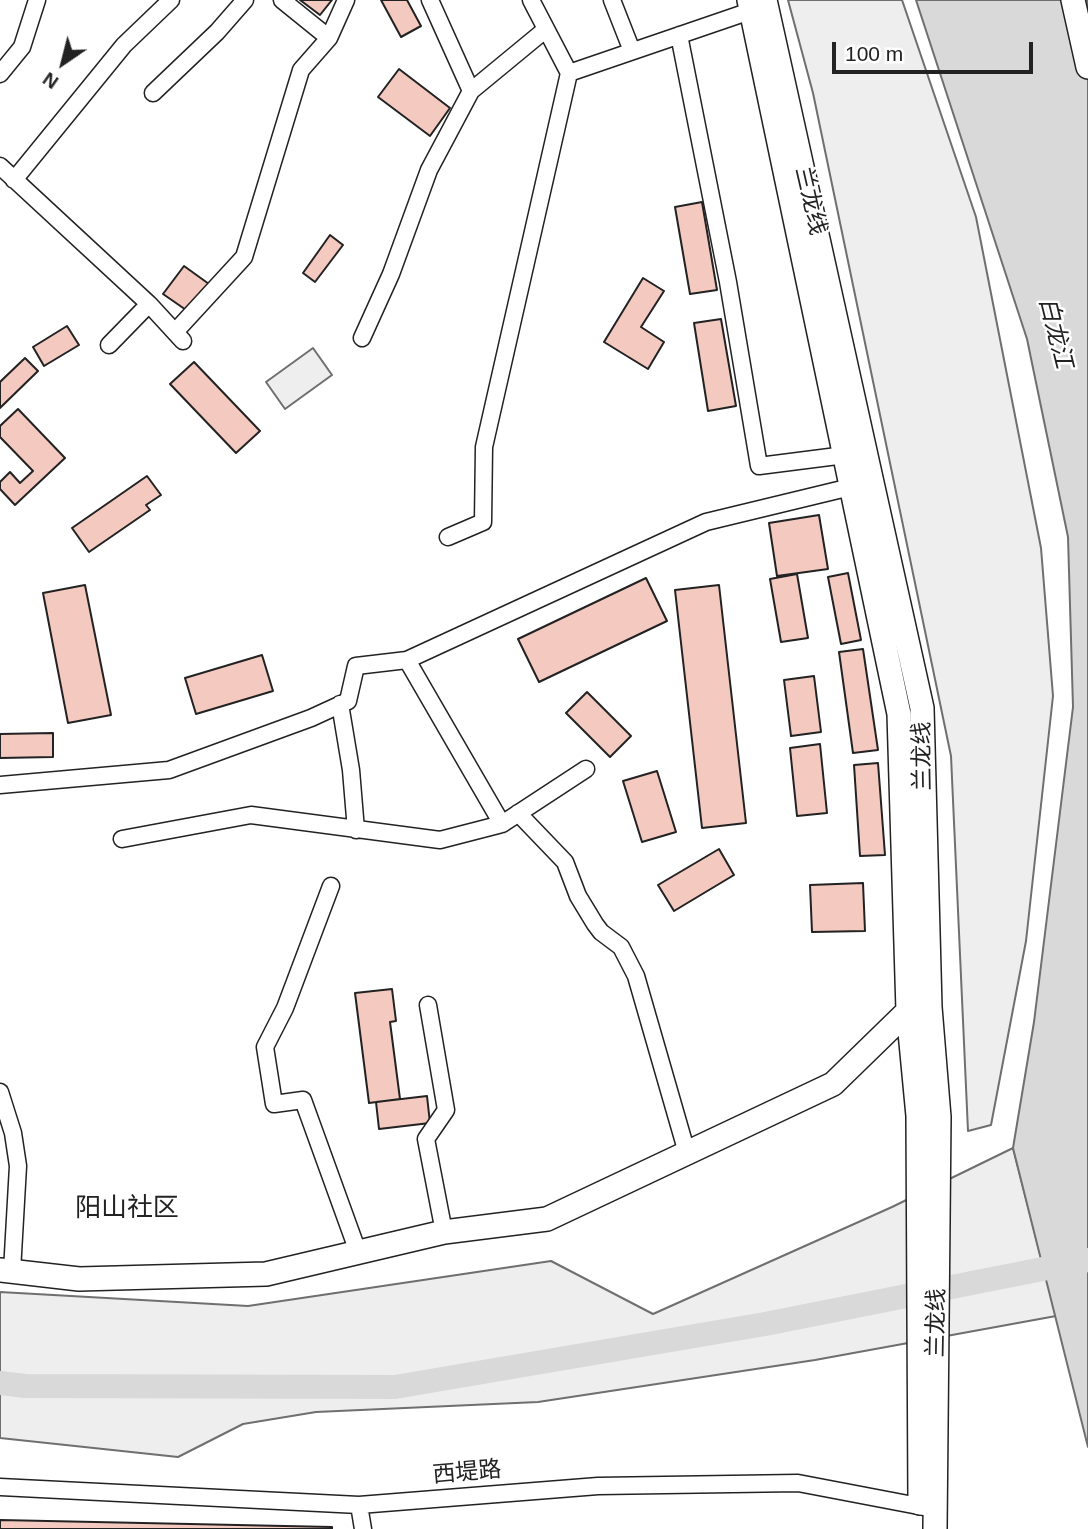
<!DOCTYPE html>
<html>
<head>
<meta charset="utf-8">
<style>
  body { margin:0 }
  #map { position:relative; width:1088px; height:1529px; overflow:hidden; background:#fff; font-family:Helvetica,sans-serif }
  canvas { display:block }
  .north { position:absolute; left:28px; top:28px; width:70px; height:70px; -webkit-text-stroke:5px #fff; paint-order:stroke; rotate:215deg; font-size:19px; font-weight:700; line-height:28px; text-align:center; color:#222 }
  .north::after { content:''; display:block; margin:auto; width:24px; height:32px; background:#222; clip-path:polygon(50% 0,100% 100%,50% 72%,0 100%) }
  .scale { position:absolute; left:832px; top:42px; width:201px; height:32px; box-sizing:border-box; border:4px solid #222; border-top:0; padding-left:9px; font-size:21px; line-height:24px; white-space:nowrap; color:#222; -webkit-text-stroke:5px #fff; paint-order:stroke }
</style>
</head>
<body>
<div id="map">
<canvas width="1088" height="1529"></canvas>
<div class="north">N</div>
<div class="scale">100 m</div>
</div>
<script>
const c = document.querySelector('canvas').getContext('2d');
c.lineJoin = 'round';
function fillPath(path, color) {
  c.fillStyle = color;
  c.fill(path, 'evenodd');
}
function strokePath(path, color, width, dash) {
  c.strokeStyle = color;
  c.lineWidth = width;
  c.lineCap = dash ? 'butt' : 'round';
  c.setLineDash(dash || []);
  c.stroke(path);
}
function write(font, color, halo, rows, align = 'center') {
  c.font = font + ' Helvetica,"Noto Sans SC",sans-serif';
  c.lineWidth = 5;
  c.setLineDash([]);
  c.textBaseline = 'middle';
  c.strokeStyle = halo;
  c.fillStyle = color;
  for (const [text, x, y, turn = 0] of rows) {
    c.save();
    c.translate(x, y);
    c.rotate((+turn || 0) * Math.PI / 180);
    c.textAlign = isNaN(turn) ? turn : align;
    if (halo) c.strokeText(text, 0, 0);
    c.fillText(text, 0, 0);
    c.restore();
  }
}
const green = new Path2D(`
  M788 0H902L976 217 1041 548 1053 696 1026 941 991 1125 968 1131 951 756 813 93Z
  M313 348 332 375 285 409 266 382Z
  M1013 1148 1056 1316 815 1360 538 1402 316 1412 243 1424 178 1457 0 1438V1292L248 1306 551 1261 653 1314 892 1207Z`);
fillPath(green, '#eee');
strokePath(green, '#6f6f6f', 2);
const water = new Path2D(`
  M916 0H1087L1088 4V1447L1013 1148 1034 1022 1073 707 1068 537 1027 339Z`);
fillPath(water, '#d9d9d9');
strokePath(water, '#6f6f6f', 2);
strokePath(new Path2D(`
  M0 1383 25 1386 395 1387 765 1324 1088 1260`), '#d9d9d9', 24);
const building = new Path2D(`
  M300 0H332L320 15Z
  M381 0H407L421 26 401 37Z
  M399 69 450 108 430 136 378 97Z
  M702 202 717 290 690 294 675 207Z
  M330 235 343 245 315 282 303 273Z
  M184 266 209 284 189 312 163 294Z
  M643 278 664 291 641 327 664 342 648 369 604 342Z
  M721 319 736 406 708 411 694 323Z
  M67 326 79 345 44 366 33 347Z
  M25 358 38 371 0 408V382Z
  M194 362 260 431 236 453 170 384Z
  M18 409 65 458 15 505 0 489V482L10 472 20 483 33 471 0 437V426Z
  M147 476 161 495 146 505 150 510 89 552 72 528Z
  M819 515 828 569 777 576 769 523Z
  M848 573 861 640 841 644 828 577Z
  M797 574 808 638 781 642 770 579Z
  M646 578 667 621 539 682 518 639Z
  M85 585 111 715 68 723 43 593Z
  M719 585 746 823 702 828 675 590Z
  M863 649 878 750 853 753 839 652Z
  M262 655 273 691 196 714 185 678Z
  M814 676 821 732 791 736 784 680Z
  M587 692 631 736 610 757 566 713Z
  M53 733V757L0 758V734Z
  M820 744 827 813 797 816 790 748Z
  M878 763 885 855 860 856 854 765Z
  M657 771 676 832 642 842 623 781Z
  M719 849 734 875 674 911 658 885Z
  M863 883 865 931 812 932 810 885Z
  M392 989 396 1021 390 1022 400 1099 369 1103 355 993Z
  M427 1096 430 1123 379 1129 376 1102Z
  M0 1520 332 1527V1529H0Z`);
fillPath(building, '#f3c9c0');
strokePath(building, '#222', 2);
const minor = new Path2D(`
  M282 0 329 38
  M430 0 471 91
  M612 0 632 51
  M679 35 728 282 759 466 853 454
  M569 73 759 8
  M0 74 22 47 37 0
  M153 93 217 32 245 0
  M0 166 149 304 183 341
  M14 180 124 45 171 0
  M175 332 244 257 301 70 329 38 346 0
  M362 338 391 274 429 170 471 91 545 30
  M109 345 149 304
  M448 537 483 522 484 447 569 73 531 0
  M407 660 502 824 586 769
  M340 704 351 770 356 830
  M0 785 169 770 311 718 348 701 356 666 407 660 706 522 859 485
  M518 813 565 862 578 896 595 924 601 932 621 947 636 976 687 1153
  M122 839 251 815 440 840 502 824
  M331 886 285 1008 265 1047 274 1104 303 1100 358 1252
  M428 1005 446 1110 426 1139 444 1232
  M0 1092 13 1133 18 1166 12 1271
  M0 1487 359 1505 598 1486 798 1483 929 1508
  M359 1505 363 1529`);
const highway = new Path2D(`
  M749 0 899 714 908 1011 918 1116 920 1503
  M765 0 922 708 930 1007 939 1117 935 1529
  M1073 0 1088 67
  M0 1270 79 1279 266 1274 444 1232 547 1219 833 1084 908 1011 918 1009`);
strokePath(minor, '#222', 19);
strokePath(highway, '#222', 26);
strokePath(minor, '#fff', 16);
strokePath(highway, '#fff', 23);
write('23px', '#222', '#fff', [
  ["兰龙线",810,201,77],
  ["兰龙线",923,756,-91],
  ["兰龙线",937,1323,-89],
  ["西堤路",467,1473,-5]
]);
write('italic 24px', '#222', '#fff', [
  ["白龙江",1055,333,76]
]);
write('26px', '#222', '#fff', [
  ["阳山社区",127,1209]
]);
</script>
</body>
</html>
